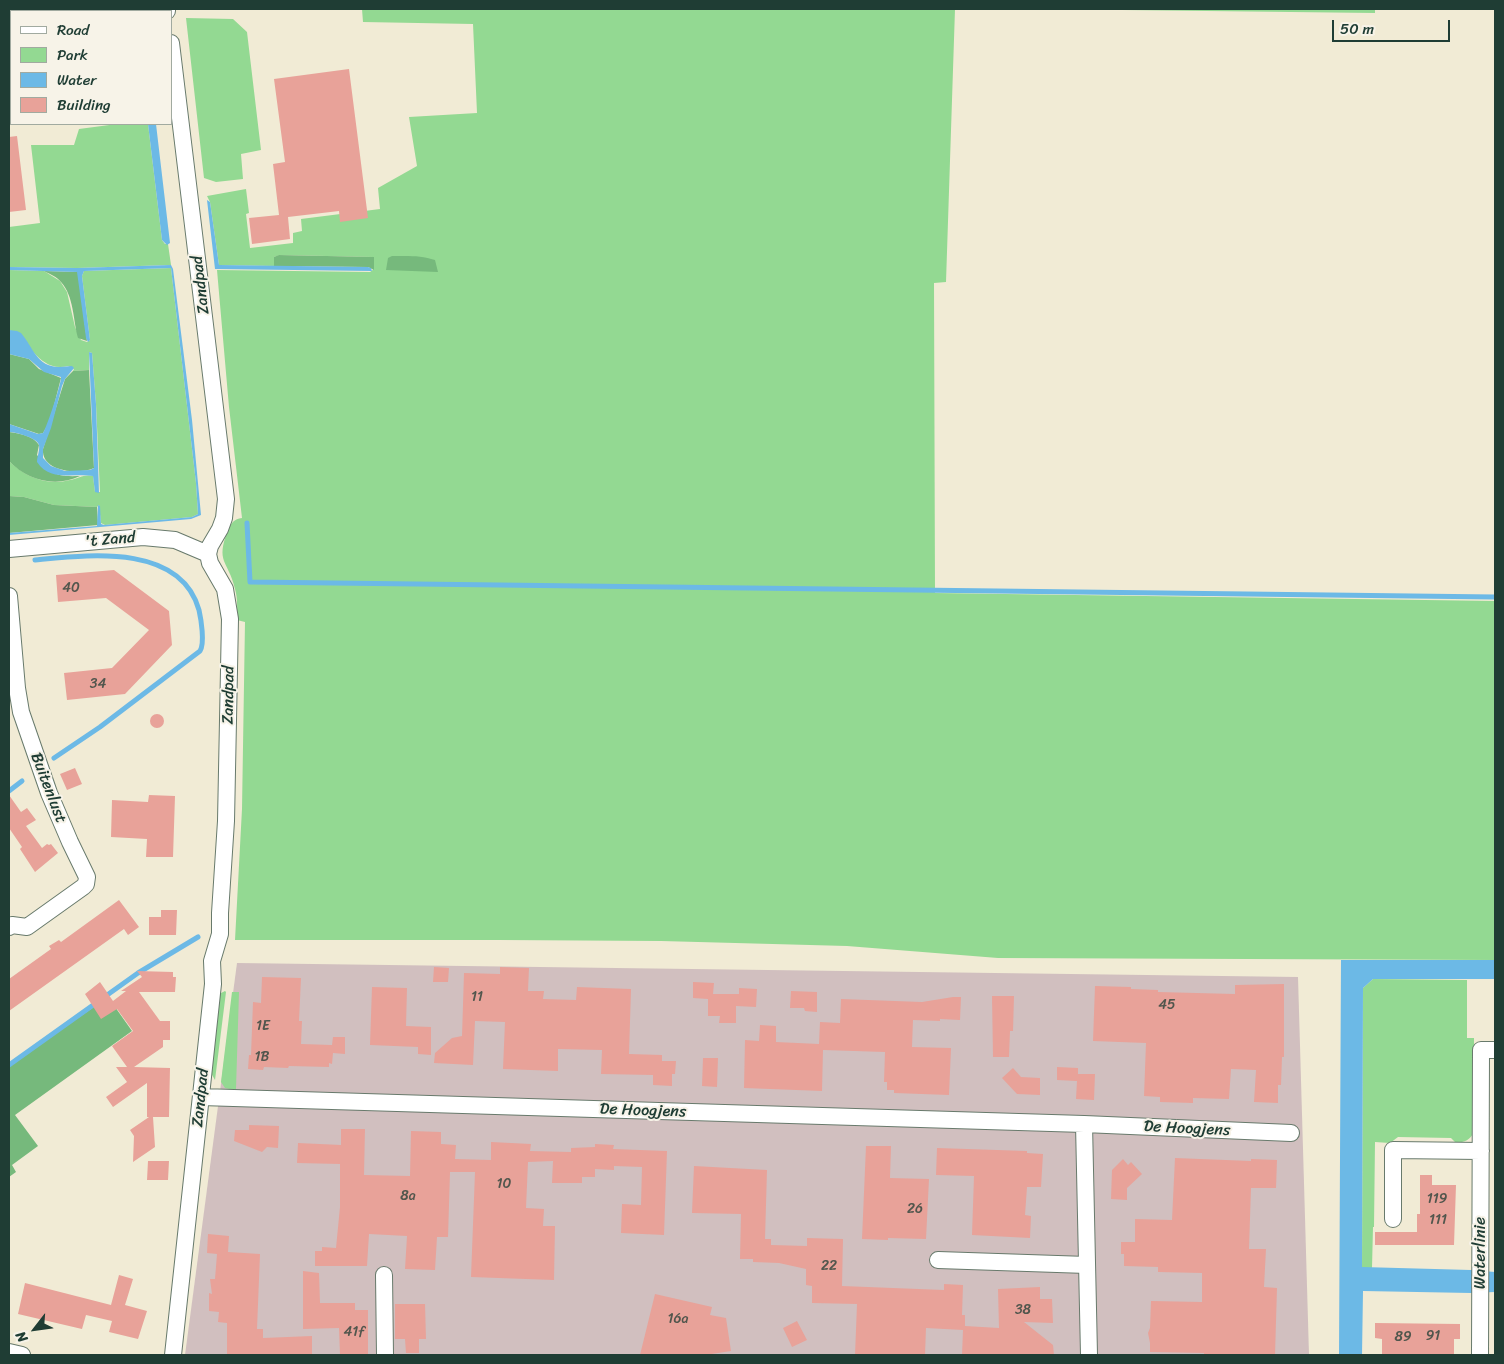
<!DOCTYPE html>
<html>
<head>
<meta charset="utf-8">
<style>
  body { margin:0 }
  #map { position:relative; width:1504px; height:1364px; overflow:hidden; background:#f1ebd5; font-family:Sriracha,sans-serif }
  canvas { display:block }
  .frame { position:absolute; inset:0; border:10px solid #1f3d34; pointer-events:none }
  .legend { position:absolute; left:10px; top:10px; width:162px; height:115px; box-sizing:border-box; background:#f7f3e8; border:1px solid #a1aaa0; margin:0; padding:6px 9px; list-style:none; font-size:15px; color:#1f3d34 }
  .legend li { display:flex; align-items:center; gap:10px; height:25px }
  .legend b { width:25px; border:1px solid #a1aaa0 }
  .north { position:absolute; left:10px; top:1304px; width:50px; height:50px; -webkit-text-stroke:4px #f7f3e8; paint-order:stroke; rotate:240deg; font-size:14px; font-weight:700; line-height:20px; text-align:center; color:#1f3d34 }
  .north::after { content:''; display:block; margin:auto; width:18px; height:22px; background:#1f3d34; clip-path:polygon(50% 0,100% 100%,50% 72%,0 100%) }
  .scale { position:absolute; left:1332px; top:20px; width:118px; height:22px; box-sizing:border-box; border:2px solid #1f3d34; border-top:0; padding-left:6px; font-size:15px; line-height:18px; white-space:nowrap; color:#1f3d34; -webkit-text-stroke:4px #f7f3e8; paint-order:stroke }
</style>
</head>
<body>
<div id="map">
<canvas width="1504" height="1364"></canvas>
<div class="frame"></div>
<ul class="legend">
<li><b style="height:6px;background:#fff"></b>Road</li>
<li><b style="height:14px;background:#93d992"></b>Park</li>
<li><b style="height:14px;background:#6cb9e6"></b>Water</li>
<li><b style="height:14px;background:#e8a299"></b>Building</li>
</ul>
<div class="north">N</div>
<div class="scale">50 m</div>
</div>
<script>
const c = document.querySelector('canvas').getContext('2d');
c.lineJoin = 'round';
function fillPath(path, color) {
  c.fillStyle = color;
  c.fill(path, 'evenodd');
}
function strokePath(path, color, width, dash) {
  c.strokeStyle = color;
  c.lineWidth = width;
  c.lineCap = dash ? 'butt' : 'round';
  c.setLineDash(dash || []);
  c.stroke(path);
}
function write(font, color, halo, rows, align = 'center') {
  c.font = font + ' Sriracha,sans-serif';
  c.lineWidth = 4;
  c.setLineDash([]);
  c.textBaseline = 'middle';
  c.strokeStyle = halo;
  c.fillStyle = color;
  for (const [text, x, y, turn = 0] of rows) {
    c.save();
    c.translate(x, y);
    c.rotate((+turn || 0) * Math.PI / 180);
    c.textAlign = isNaN(turn) ? turn : align;
    if (halo) c.strokeText(text, 0, 0);
    c.fillText(text, 0, 0);
    c.restore();
  }
}
fillPath(new Path2D(`
  M237 963 1298 977 1309 1355H185Z`), '#d1bfbf');
fillPath(new Path2D(`
  M9 9H137L138 11H11V60H9Z
  M362 9H955L946 282 934 283 935 593 1495 601V960L998 958 847 946 661 941 500 940H235L242 809 245 622 237 620C237 610 238 599 235 589 228 560 215 563 228 530 231 523 234 519 242 518L229 407 217 270 370 272 374 269 373 257 280 255 274 257V266L219 265 210 202 207 196 246 189 249 213 246 214 250 248 293 243V233L302 231 301 219 380 209 378 188 417 166 409 117 477 113 473 24 363 22Z
  M1038 9H1375V13Z
  M186 18 233 19 247 32 261 150 241 154 243 179 216 182 204 178Z
  M117 124H148L162 240 165 244H168L171 265 77 268 9 267V227L40 223 31 145H74L79 129Z
  M171 268 196 483 198 514 192 517 105 525 101 523 99 505 97 507 54 505 24 497 9 496V461C25 477 47 486 70 480 79 478 84 474 93 476L95 492H100L96 404 92 353 89 352V370L73 371 74 369 68 366C39 373 31 341 9 330V270L44 271 60 281 67 292 75 327 81 340 87 342 90 340 82 276 84 271Z
  M1373 979 1467 980V1038H1474V1132C1470 1140 1465 1142 1456 1143L1451 1138 1398 1137 1390 1143 1375 1142 1374 1227H1373L1372 1268H1362L1363 988Z
  M225 991 226 992 215 1080 211 1073 219 994Z
  M232 992H239L236 1089 234 1090 225 1088 221 1082Z`), '#93d992');
fillPath(new Path2D(`
  M279 255 374 257V270L368 267 274 266V257Z
  M392 256C407 256 421 255 435 260L438 272 386 270 388 258Z
  M44 271 78 272 87 341 78 338C73 320 74 296 61 282 57 277 50 274 44 271Z
  M9 354 29 359 39 369 61 378 50 421 43 433 39 434 9 424Z
  M89 370 94 468C79 475 41 472 43 449L65 379 73 371Z
  M9 432C18 433 34 436 39 445L37 455C53 474 54 477 80 476 55 488 27 480 9 461Z
  M9 496 24 497 54 505 97 507 98 525 9 533Z
  M108 997 132 1031 15 1115 38 1146 12 1165 16 1172 9 1177V1066Z`), '#76b97c');
fillPath(new Path2D(`
  M148 124H156L170 243 167 245 162 240Z
  M207 200 210 202 219 265 368 267 371 268 372 271 215 269Z
  M171 265 173 269 192 420 201 515 191 519 9 535V533L97 526 98 505 100 506 101 524 104 525 192 517 198 514 196 483 171 268 84 271 82 276 90 340 88 342 86 338 77 272 9 270V267L77 268Z
  M9 330 17 331 21 333C33 347 37 367 59 367 64 367 68 366 72 366L74 368 65 379 62 386 51 428 43 449V458L51 466 65 471 90 470 94 468 89 352 92 353 96 404 99 493 95 492 93 476C74 473 50 482 37 462 37 457 40 450 39 445 38 438 15 432 9 432V424L38 434 43 433C47 427 62 381 61 377L44 372 29 359 9 354Z
  M1341 960H1495V979H1373L1363 988 1362 1267 1471 1270 1495 1272V1292L1471 1293 1363 1291 1362 1355H1339Z`), '#6cb9e6');
strokePath(new Path2D(`
  M247 523 250 582 1495 597
  M35 560C88 555 180 543 199 610 201 619 205 643 200 651L100 727 54 758
  M9 791 22 781
  M9 1065 138 973 198 937`), '#6cb9e6', 5);
fillPath(new Path2D(`
  M349 69 368 218 340 222 339 211 288 217 290 239 252 244 249 218 279 215 273 164 285 162 274 79Z
  M17 136 26 210 9 212V137Z
  M114 570 169 611 172 645 125 694 67 700 64 673 112 668 149 630 106 598 58 602 56 575Z
  M150 721a7 7 0 1 1 14 0a7 7 0 1 1-14 0Z
  M75 768 82 784 67 790 60 774Z
  M9 795 21 812 27 808 36 820 26 826 42 848 47 844 49 845 51 844 58 853 35 872 20 849 22 847 9 828Z
  M149 795 175 796 173 857H146L147 839 111 837 112 800 148 802Z
  M119 900 139 927 128 935 124 929 9 1011V979L51 949 49 946 59 940 61 942Z
  M161 910H177L176 935H149V917H161Z
  M434 967 449 968 448 982H433Z
  M500 967 529 968 528 991H544L543 999 576 1000 577 987 631 989 629 1054 662 1055V1061H676L675 1074H672V1086L653 1085V1075L601 1074 602 1050 558 1049V1071L503 1069 505 1022 475 1021 473 1065 434 1063 435 1053 452 1038 462 1036 464 973 500 974Z
  M137 971 173 972V977H176L175 992H139L160 1021H170V1040H163V1047L134 1067 170 1068 169 1117H153L155 1147 133 1162 134 1136 130 1130 149 1117H147V1083L113 1107 106 1097 127 1082 116 1067H127L112 1046 133 1031 117 1009 101 1019 85 994 100 982 113 1001 126 991H121L142 977Z
  M262 977 301 978 299 1021H302L301 1044 332 1045 333 1037H345V1054L333 1053 332 1064 329 1063V1067L289 1066 288 1068 264 1067 263 1070 248 1069 249 1055H251L253 1002 261 1003Z
  M693 982 714 983 713 994H739V988L757 989 756 1007 736 1006V1023H719L720 1016H708V999L693 998Z
  M1284 984V1057H1282L1281 1085H1278V1103L1254 1102 1256 1070 1231 1069 1229 1099 1193 1098V1103L1160 1102V1097L1144 1096 1146 1043 1093 1041 1095 986 1131 987V989L1158 990V992L1235 994V985Z
  M372 987 407 988 406 1026 431 1027V1055L418 1054V1047L370 1045Z
  M791 991 817 992V1012L805 1011 804 1008H790Z
  M992 996H1014L1013 1031H1010L1009 1057H993Z
  M953 997H961L960 1020 940 1019V1021L913 1020 912 1047 951 1048 949 1095 894 1093V1090H887V1082H884L885 1052 823 1050 822 1091 744 1088 745 1040 759 1041 760 1025 776 1026V1042L819 1044 820 1022 840 1023 841 999 922 1002Z
  M703 1058H718L717 1087 702 1086Z
  M1057 1067 1078 1068V1074H1095L1094 1100 1076 1099 1077 1081 1057 1080Z
  M1013 1068 1021 1077 1040 1078V1095L1017 1094 1002 1078Z
  M249 1125 279 1126 278 1148 267 1147 262 1152 234 1141 235 1130H249Z
  M341 1129H365L364 1175 410 1176 411 1131 441 1132V1144L456 1145 455 1159 491 1160V1142L531 1144 530 1151 571 1152V1148L595 1147V1144L614 1145 613 1149 667 1151 664 1235 621 1233 622 1204 641 1205 642 1167 614 1166V1170L595 1169V1177H582V1183H552L553 1161 528 1162 526 1208 544 1209 543 1226H555L554 1280 471 1277 475 1172H450L448 1237H437L435 1270 405 1269 407 1236 369 1234 367 1266H315V1251H322V1247L336 1248 340 1207V1164L297 1163 298 1143 341 1145Z
  M866 1146H891L890 1178 929 1179 926 1239 888 1238V1240L862 1239Z
  M937 1148 1027 1151V1153L1043 1154 1041 1187H1027L1025 1215 1031 1216 1030 1238 972 1235 974 1176 936 1175Z
  M1175 1158 1251 1161V1159L1277 1160 1276 1188H1251L1249 1249H1266L1264 1287 1277 1288 1275 1355H1204V1353L1150 1352V1343L1148 1333 1150 1328 1151 1301 1202 1302V1273L1158 1272V1267L1124 1266V1254H1121V1242H1135V1219L1172 1220Z
  M1123 1159 1128 1165 1131 1162 1142 1174 1127 1188V1200L1111 1199 1112 1170Z
  M148 1161H169L168 1180H147Z
  M694 1166 767 1170 765 1239H771V1245L807 1246V1238L843 1239 842 1286 944 1290V1284L963 1285 962 1315H965V1326L999 1328 998 1289 1040 1287V1299H1052L1053 1323 1024 1322 1053 1345 1054 1355H962L963 1330 926 1328 925 1355H855L857 1304 812 1303V1286L806 1285V1269L779 1263 753 1262V1259H740L741 1214 692 1213Z
  M1420 1175H1432V1185H1456L1454 1245H1375V1232H1417V1214H1420Z
  M208 1234 229 1236 228 1252 260 1254 257 1329H263V1338L312 1336V1355H227V1323L218 1322 219 1312 209 1311V1293L212 1294 210 1279H215L217 1254 207 1253Z
  M303 1271 319 1273 320 1303H355V1310H368V1355H340L339 1328 303 1329Z
  M119 1275 133 1279 125 1305 147 1311 138 1339 109 1332 112 1321 86 1315 82 1329 18 1314 25 1283 111 1305Z
  M655 1294 712 1307 710 1315 726 1318 731 1351 705 1355H640Z
  M395 1304H425L426 1339H419V1353H406L405 1339H395Z
  M797 1321 807 1340 792 1347 783 1328Z
  M1375 1323 1460 1324V1339H1454V1355H1382V1339L1375 1338Z`), '#e8a299');
const minor = new Path2D(`
  M167 9V11
  M171 43 226 499 224 518 220 529 210 546 208 554 210 563 225 589 230 619 226 821 220 913V934L212 961 213 984 173 1355
  M9 549 143 537 175 540 208 554
  M9 596 17 688 21 712 49 793 70 842 87 877 86 884 83 887 27 927 12 925 9 927
  M201 1097 1084 1124 1089 1355
  M1084 1124 1291 1133
  M1393 1219V1150L1481 1151
  M938 1260 1087 1265
  M384 1275 385 1355
  M9 1352 22 1355
  M1480 1355 1481 1050H1495`);
strokePath(minor, '#687a6c', 18);
strokePath(minor, '#fff', 16);
write('14px', '#51564d', null, [
  ["40",71,588],
  ["34",98,684],
  ["11",477,997],
  ["45",1167,1005],
  ["1E",263,1026],
  ["1B",262,1057],
  ["10",504,1184],
  ["8a",408,1196],
  ["119",1437,1199],
  ["26",915,1209],
  ["111",1438,1220],
  ["22",829,1266],
  ["38",1023,1310],
  ["16a",678,1319],
  ["41f",354,1332],
  ["91",1433,1336],
  ["89",1403,1337]
]);
write('16px', '#1f3d34', '#f7f3e8', [
  ["Zandpad",201,285,-97],
  ["'t Zand",110,540,-5],
  ["Zandpad",229,695,-89],
  ["Buitenlust",48,788,69],
  ["Zandpad",201,1098,-84],
  ["De Hoogjens",643,1111,2],
  ["De Hoogjens",1187,1129,3],
  ["Waterlinie",1481,1253,-90]
]);
</script>
</body>
</html>
